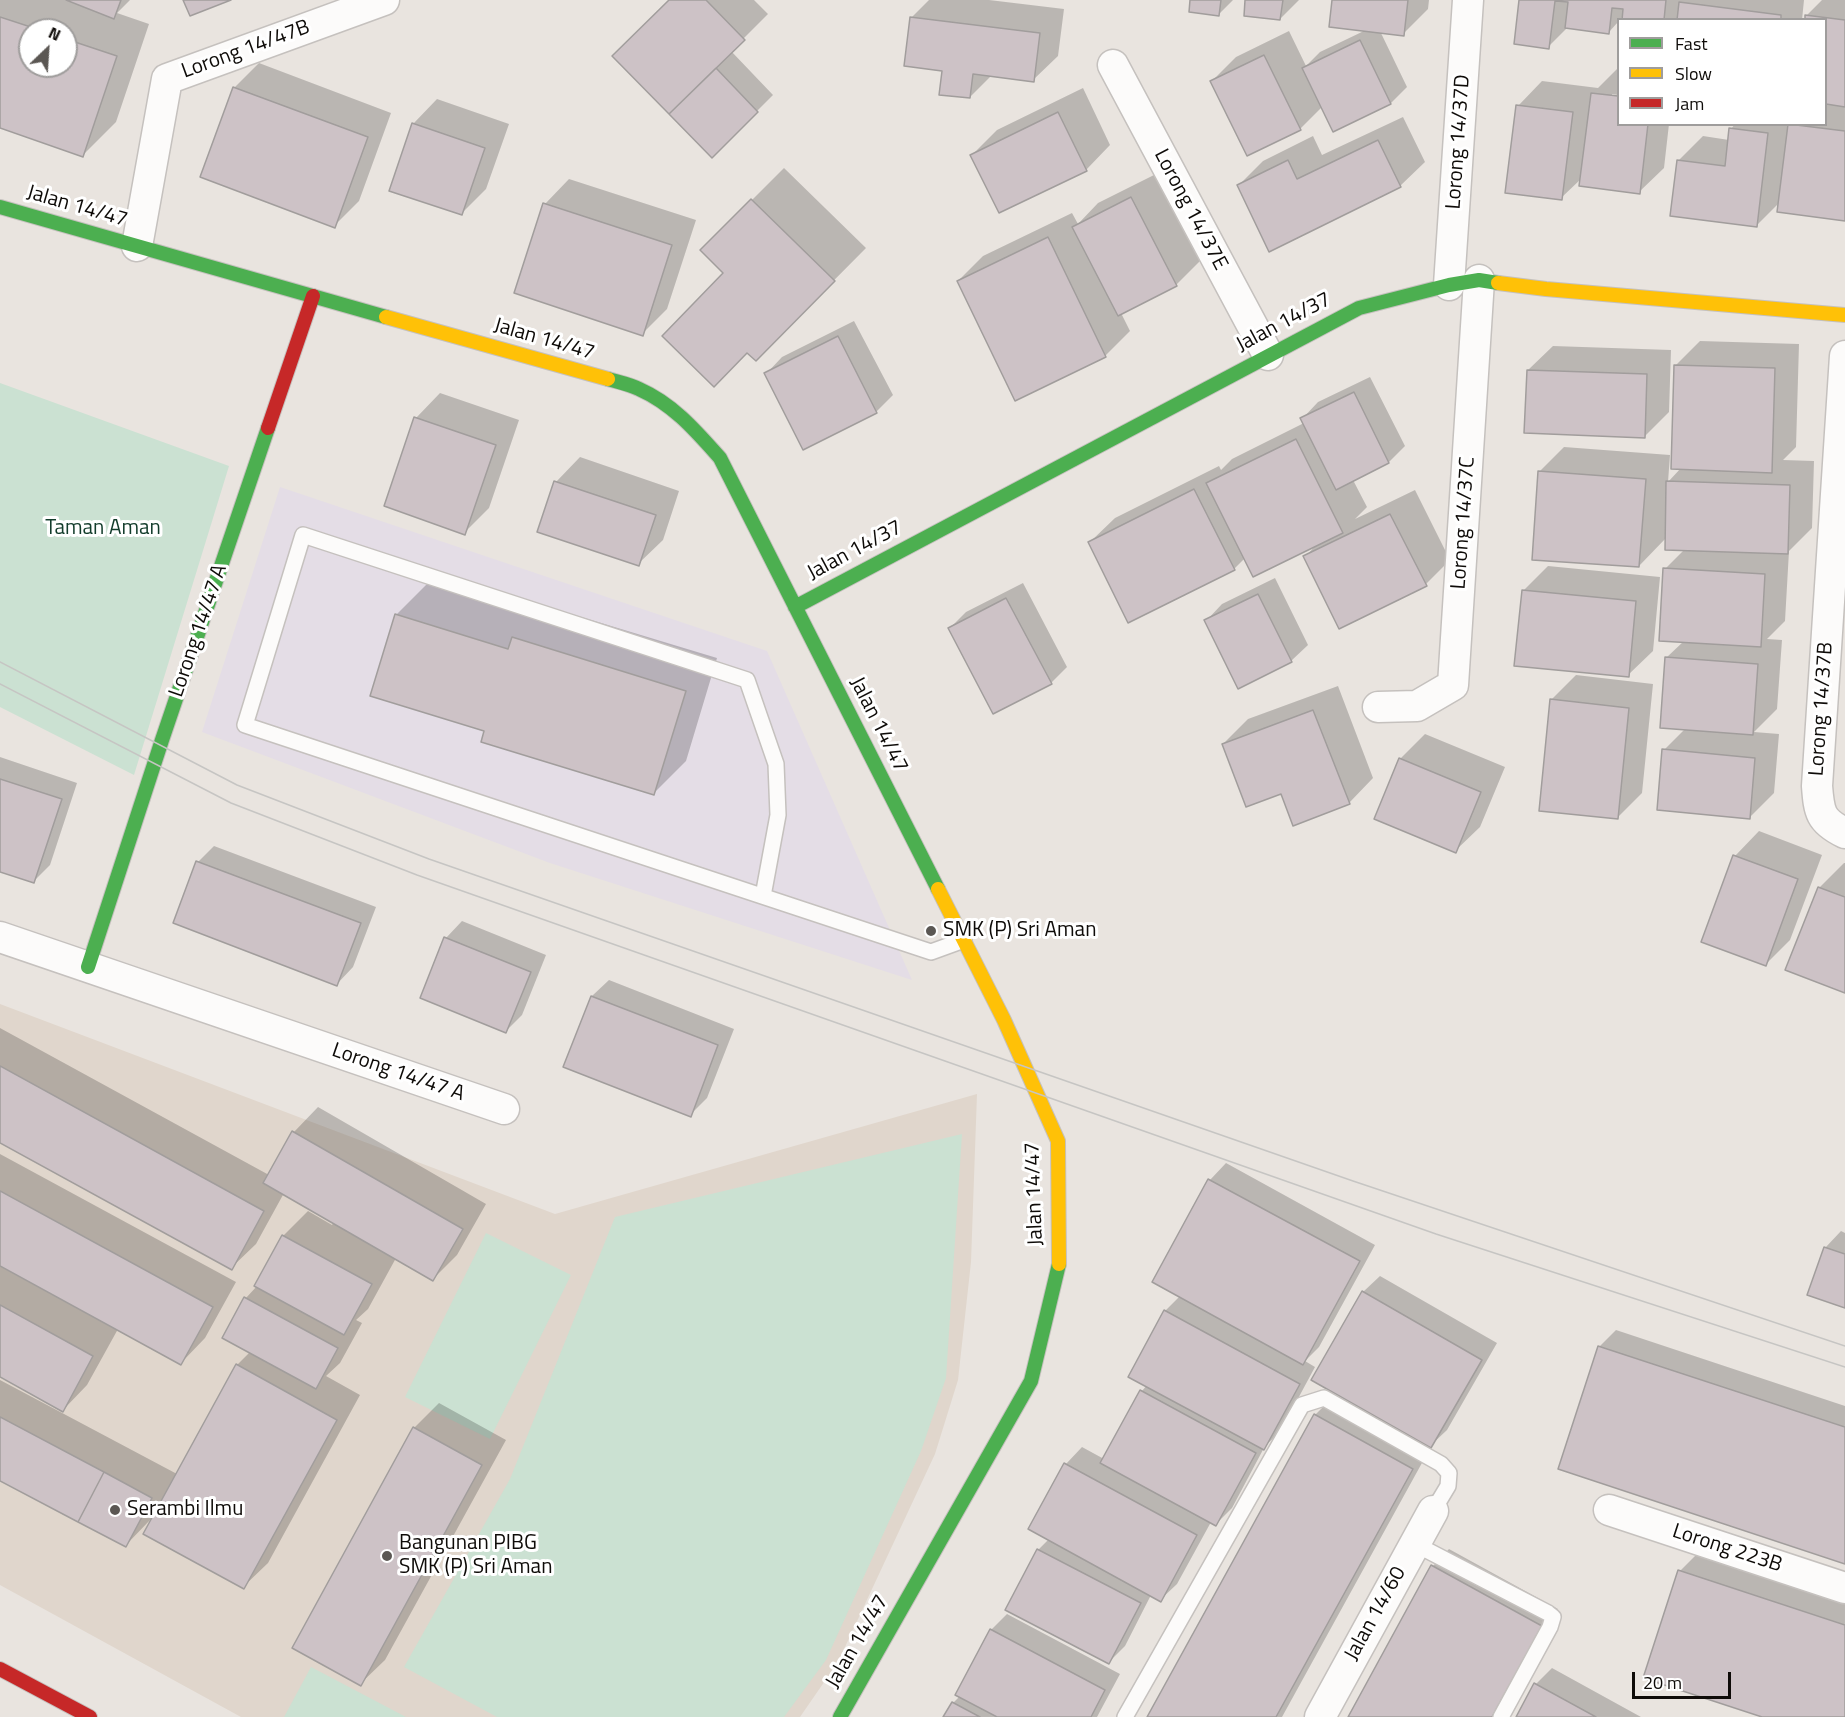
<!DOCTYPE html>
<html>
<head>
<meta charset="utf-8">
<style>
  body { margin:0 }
  #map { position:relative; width:1845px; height:1717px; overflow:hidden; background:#e9e4df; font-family:"Titillium Web",sans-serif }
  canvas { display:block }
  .legend { position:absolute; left:1617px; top:18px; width:210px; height:108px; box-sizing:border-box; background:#fff; border:2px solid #9f9d9c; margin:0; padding:8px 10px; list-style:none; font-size:18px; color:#0e0b08 }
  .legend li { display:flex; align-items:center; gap:12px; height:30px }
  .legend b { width:30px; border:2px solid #9f9d9c }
  .north { position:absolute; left:18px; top:18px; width:60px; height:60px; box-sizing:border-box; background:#fff; border:2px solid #9f9d9c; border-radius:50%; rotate:25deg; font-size:16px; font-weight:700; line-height:24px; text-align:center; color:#0e0b08 }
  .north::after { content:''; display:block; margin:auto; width:21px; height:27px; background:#5b5753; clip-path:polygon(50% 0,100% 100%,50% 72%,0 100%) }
  .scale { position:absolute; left:1632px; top:1672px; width:99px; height:27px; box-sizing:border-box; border:3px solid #0e0b08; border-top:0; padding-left:8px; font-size:18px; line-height:21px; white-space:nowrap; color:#0e0b08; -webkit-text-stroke:4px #fff; paint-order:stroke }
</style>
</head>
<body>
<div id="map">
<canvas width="1845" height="1717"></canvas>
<ul class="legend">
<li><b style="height:8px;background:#4caf50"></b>Fast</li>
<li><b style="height:8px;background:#ffc107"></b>Slow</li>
<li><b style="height:8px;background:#c62828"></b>Jam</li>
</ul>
<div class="north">N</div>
<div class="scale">20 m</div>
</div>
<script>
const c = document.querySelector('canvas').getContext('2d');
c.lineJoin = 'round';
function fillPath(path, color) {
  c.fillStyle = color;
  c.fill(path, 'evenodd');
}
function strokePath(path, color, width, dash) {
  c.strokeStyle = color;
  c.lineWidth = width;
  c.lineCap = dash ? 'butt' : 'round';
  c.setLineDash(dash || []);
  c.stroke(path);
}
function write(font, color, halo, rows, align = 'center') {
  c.font = font + ' "Titillium Web",sans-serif';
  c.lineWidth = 6;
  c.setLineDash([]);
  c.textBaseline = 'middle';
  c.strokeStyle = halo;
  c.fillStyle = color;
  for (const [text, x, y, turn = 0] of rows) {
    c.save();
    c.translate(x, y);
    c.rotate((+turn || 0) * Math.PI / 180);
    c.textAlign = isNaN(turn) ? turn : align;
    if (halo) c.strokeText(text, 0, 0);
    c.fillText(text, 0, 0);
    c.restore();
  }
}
fillPath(new Path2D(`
  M280 487 767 651 912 980 550 863 202 732Z`), '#e4dde6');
fillPath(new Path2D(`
  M0 1004 555 1214 977 1094 971 1262 958 1380 935 1454 838 1662 800 1717H241L0 1585Z`), '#e0d6cc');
fillPath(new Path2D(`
  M0 383 229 466 134 775 0 707Z
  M962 1134 946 1378 921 1451 826 1660 784 1717H497L404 1667 510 1479 615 1217Z
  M486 1233 571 1275 490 1439 405 1397Z
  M311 1667 406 1717H284Z`), '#cbe1d2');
fillPath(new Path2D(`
  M0 0H130L117 13 149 24 116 122 83 155 0 127ZM30 30H66V66H30Z
  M671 0H754L768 14 731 51 773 95 712 156Z
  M929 0H989L1064 9 1058 56 1033 80 992 75 970 97 944 69 911 18Z
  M1191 0H1233L1218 15Z
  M1247 0H1299L1280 19Z
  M1333 0H1429L1428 9 1403 34 1380 31 1407 87 1391 103 1334 130 1323 106 1300 129 1212 81 1236 57 1289 31 1306 66 1320 52 1366 30Z
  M1521 0H1804L1802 20H1623V17L1618 20V22L1609 32 1568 27 1548 47Z
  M1822 0H1845V220L1780 202 1756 226 1678 161 1703 136 1729 140 1731 129 1735 124H1826V20L1807 15Z
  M259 63 391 113 359 201 334 226 234 88Z
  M1617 69 1618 95 1612 94V97L1618 98V124H1669L1664 168 1639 192 1582 178 1561 198 1518 106 1542 81 1598 88Z
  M1083 88 1110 145 1086 170 972 155 997 130Z
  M437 99 509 124 486 189 461 214 413 124Z
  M1403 117 1425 162 1400 186 1239 185 1263 161 1313 136 1322 155Z
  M784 168 866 248 756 359 725 273 702 250Z
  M1156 174 1201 260 1176 285 1121 313 1130 331 1105 356 1016 399 958 281 983 256 1072 213 1078 224 1098 203Z
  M569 179 696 220 667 309 642 334 545 204Z
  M854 321 893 395 876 412 766 374 782 357Z
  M1700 341 1799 344 1796 447 1783 460 1814 461 1812 528 1789 551 1785 621 1767 639 1782 640 1777 709 1754 732 1779 734 1774 793 1750 817 1664 750 1686 728 1666 658 1684 641 1665 569 1685 549 1666 538 1639 566 1539 472 1564 447 1670 455 1668 482 1681 468 1676 365Z
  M1553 346 1671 350 1669 412 1645 436 1528 370Z
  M1370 377 1405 446 1389 462 1353 480 1367 507 1355 519 1415 490 1450 560 1426 584 1305 557 1316 545 1245 558 1234 569 1090 542 1115 518 1219 466 1221 470 1232 459 1304 423 1302 419 1318 402Z
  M440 393 519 420 489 508 464 533 386 505 416 418Z
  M580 457 679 491 663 540 638 564 539 531 556 482Z
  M1548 566 1660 577 1653 651 1628 675 1523 591Z
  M1275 578 1308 645 1291 661 1239 687 1206 621 1222 604Z
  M429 582 536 615 545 606 717 658 686 761 654 793 486 730 396 615Z
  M1023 583 1067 667 1051 683 949 629 966 612Z
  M1576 675 1653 684 1642 793 1617 818 1551 700Z
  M1338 686 1373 778 1349 803 1282 792 1223 744 1248 719Z
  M1425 734 1505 767 1480 827 1455 851 1400 759Z
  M0 757 77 783 50 865 34 881 0 870Z
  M1759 831 1822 855 1790 940 1766 964 1735 856Z
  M214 846 376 907 353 967 337 984 198 862Z
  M1844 863H1845V991L1819 888Z
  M462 921 546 955 522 1015 505 1032 446 938Z
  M609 980 734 1029 707 1098 690 1115 565 1066 592 996Z
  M0 1028 269 1175 294 1132 318 1107 486 1204 457 1255 433 1279 396 1258 368 1309 356 1320 362 1323 340 1363 326 1376 360 1395 268 1563 243 1587 151 1519 125 1546 0 1479V1380L177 1474 237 1365 250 1352 224 1338 246 1298 257 1286 283 1236 308 1211 332 1225 334 1222 284 1193 256 1244 231 1268 0 1141Z
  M0 1154 236 1282 205 1338 181 1363 118 1329 87 1385 63 1410 0 1376Z
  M1226 1163 1375 1245 1319 1347 1305 1361 1315 1367 1280 1432 1265 1446 1232 1508 1216 1524 1211 1522 1177 1584 1160 1600 1151 1595 1125 1646 1109 1662 1038 1550 1049 1539 1030 1528 1066 1464 1082 1447 1104 1459 1142 1391 1147 1385 1165 1311 1180 1296 1154 1282 1210 1180Z
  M1841 1231 1845 1233V1307L1825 1248Z
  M1380 1276 1497 1343 1447 1430 1430 1446 1363 1292Z
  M1616 1330 1845 1406V1562L1599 1347Z
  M1331 1399 1428 1452 1282 1717H1148L1315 1415Z
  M439 1403 506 1440 385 1660 360 1684 414 1428Z
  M1449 1549 1558 1609 1498 1717H1349L1433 1566Z
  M1696 1555 1845 1604V1717H1767L1680 1571Z
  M1007 1614 1120 1674 1097 1717H945L953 1703 960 1696 991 1630Z
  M1552 1668 1641 1717H1517L1536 1684Z`), '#0003');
const building = new Path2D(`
  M66 0H121L114 19Z
  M183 0H231L190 16Z
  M669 0H706L745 40 669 114 612 56Z
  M1190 0H1221L1219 16 1189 12Z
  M1245 0H1283L1280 20 1244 16Z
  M1332 0H1408L1404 36 1329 27Z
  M1519 0H1666L1664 20H1622L1623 9 1612 8 1609 34 1565 28 1568 2 1555 1 1549 49 1514 44Z
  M1679 2 1781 15V20H1677Z
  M1805 15 1845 20V107L1826 104V20H1805Z
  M0 17 40 30H30V66H66V39L117 56 83 157 0 128Z
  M910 17 1040 33 1034 82 973 74 970 98 939 95 942 71 904 66Z
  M1360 40 1391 104 1333 132 1302 68Z
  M1264 55 1301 130 1247 156 1210 81Z
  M716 68 758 112 712 158 669 114Z
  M233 87 368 137 335 228 200 177Z
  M1591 93 1618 96V124H1648L1640 194 1579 186Z
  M1516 105 1573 112 1562 200 1505 193Z
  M1058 112 1087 171 999 213 970 155Z
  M412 123 485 148 462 215 389 191Z
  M1788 124 1845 131V221L1777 212Z
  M1729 128 1768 133 1757 227 1670 216 1677 160 1725 166Z
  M1378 140 1401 187 1269 252 1237 185 1288 160 1297 179Z
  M1131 197 1177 286 1118 316 1072 227Z
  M751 199 835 281 756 361 747 353 714 387 662 336 723 273 700 250Z
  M543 203 672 245 643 336 514 293Z
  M1048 237 1106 357 1015 401 957 281Z
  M838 336 877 413 803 450 764 373Z
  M1674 365 1775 368 1772 473 1671 469Z
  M1527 370 1647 374 1645 438 1524 433Z
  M1354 392 1389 463 1336 490 1300 418Z
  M414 417 496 445 465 535 384 506Z
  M1296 439 1343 533 1253 577 1206 483Z
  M1538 471 1646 479 1639 567 1532 560Z
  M554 481 656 515 639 566 537 532Z
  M1666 481 1790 485 1788 554 1665 550Z
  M1194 489 1235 570 1128 623 1088 542Z
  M1390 514 1427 586 1339 629 1303 556Z
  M1663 568 1765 574 1761 647 1659 641Z
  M1522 590 1636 601 1629 677 1514 666Z
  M1258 594 1292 662 1238 689 1204 620Z
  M1006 598 1052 684 993 714 948 628Z
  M395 614 508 649 512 637 686 691 654 795 481 742 484 731 370 696Z
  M1665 657 1758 664 1753 735 1660 728Z
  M1550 699 1629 708 1618 819 1539 811Z
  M1313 710 1350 804 1293 826 1281 794 1246 807 1222 744Z
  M1662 749 1755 758 1750 819 1657 810Z
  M1399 758 1481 792 1456 853 1374 819Z
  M0 779 62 799 34 883 0 872Z
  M1733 855 1798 879 1766 966 1701 942Z
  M196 861 361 923 337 986 173 923Z
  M1818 887 1845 897V993L1785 970Z
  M444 937 531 972 506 1033 420 998Z
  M591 996 718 1045 691 1117 563 1067Z
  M0 1066 264 1211 232 1270 0 1143Z
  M292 1131 463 1229 433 1281 263 1183Z
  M1208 1179 1360 1261 1303 1365 1152 1282Z
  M0 1191 213 1307 181 1365 0 1266Z
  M282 1235 372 1284 344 1335 254 1286Z
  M1824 1247 1845 1254V1308L1807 1295Z
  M1362 1291 1482 1360 1431 1448 1311 1380Z
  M244 1297 338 1348 316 1389 222 1338Z
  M0 1305 93 1356 63 1412 0 1377Z
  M1164 1310 1300 1384 1264 1450 1128 1377Z
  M1598 1346 1845 1427V1564L1558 1469Z
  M236 1364 337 1420 244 1589 143 1534Z
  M1140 1390 1256 1453 1216 1526 1100 1463Z
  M1314 1414 1413 1469 1276 1717H1147Z
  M0 1417 104 1472 78 1522 0 1481Z
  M413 1427 482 1465 361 1686 292 1648Z
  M1064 1463 1197 1535 1161 1602 1028 1529Z
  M104 1472 152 1498 126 1547 78 1522Z
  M1037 1549 1141 1603 1109 1664 1005 1610Z
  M1431 1565 1542 1626 1492 1717H1348Z
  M1678 1570 1845 1625V1717H1762L1643 1678Z
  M990 1629 1105 1690 1091 1717H997L955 1695Z
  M1534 1683 1596 1717H1516Z
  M952 1702 980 1717H943Z`);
fillPath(building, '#cdc2c6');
strokePath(building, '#a19d9c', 1.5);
const lane = new Path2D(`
  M763 896 778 815 776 764 747 680 303 535 245 725 931 952 964 940
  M1415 1544 1548 1613 1553 1617 1550 1627 1501 1717
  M1125 1717 1302 1405 1324 1398 1441 1464 1449 1473 1448 1486 1433 1511`);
const street = new Path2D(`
  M1113 65 1268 355
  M137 246 167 79 384 0
  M1449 285 1468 0
  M1845 356 1817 786C1819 812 1820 821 1845 833
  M1378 707 1417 706 1453 685 1479 280
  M0 937 504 1109
  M1609 1510 1845 1588
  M1320 1717 1433 1511`);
const fast = new Path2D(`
  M0 207 386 317
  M608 379C618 382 629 384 639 389 673 404 696 431 720 458L938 889
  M795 607 1359 308 1449 285 1479 280 1498 283
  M88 967 162 740 268 428
  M840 1717 1031 1381 1059 1264`);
const slow = new Path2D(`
  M1498 283 1546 289 1845 315
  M386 317 608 379
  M938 889 1004 1020 1058 1141 1059 1264`);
const jam = new Path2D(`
  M268 428 313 296
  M0 1669 90 1717`);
strokePath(lane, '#c5c1be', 18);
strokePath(street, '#c5c1be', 33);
strokePath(fast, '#c5c1be', 16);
strokePath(slow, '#c5c1be', 16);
strokePath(jam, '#c5c1be', 16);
strokePath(lane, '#fcfbfa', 15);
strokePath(street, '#fcfbfa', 30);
strokePath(fast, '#4caf50', 14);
strokePath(slow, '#ffc107', 14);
strokePath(jam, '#c62828', 14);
strokePath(new Path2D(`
  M0 662 237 785 429 859 1353 1181 1845 1346
  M0 684 231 803 417 875 1436 1234 1845 1367`), '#c6c5c3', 1.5);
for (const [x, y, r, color] of [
  [931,931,6,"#5b5753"],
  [115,1510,6,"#5b5753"],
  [387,1556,6,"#5b5753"]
]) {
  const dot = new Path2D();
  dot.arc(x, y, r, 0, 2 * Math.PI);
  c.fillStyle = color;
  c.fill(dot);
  strokePath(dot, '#fff', 2);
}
write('21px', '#0e0b08', '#fff', [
  ["Lorong 14/47B",246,50,-20],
  ["Lorong 14/37D",1459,142,-86],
  ["Jalan 14/47",77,207,16],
  ["Lorong 14/37E",1190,210,62],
  ["Jalan 14/37",1284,323,-28],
  ["Jalan 14/47",544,340,16],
  ["Lorong 14/37C",1464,523,-86],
  ["Jalan 14/37",855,551,-28],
  ["Lorong 14/47 A",199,631,-71],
  ["Lorong 14/37B",1822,709,-86],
  ["Jalan 14/47",878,725,63],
  ["Lorong 14/47 A",398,1073,19],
  ["Jalan 14/47",1035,1194,-92],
  ["Lorong 223B",1727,1549,18],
  ["Jalan 14/60",1376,1614,-61],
  ["Jalan 14/47",858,1642,-60]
]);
write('21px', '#123c2b', '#fff', [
  ["Taman Aman",103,529]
]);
write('21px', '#0e0b08', '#fff', [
  ["SMK (P) Sri Aman",943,931],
  ["Serambi Ilmu",127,1510],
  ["Bangunan PIBG",399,1544],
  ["SMK (P) Sri Aman",399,1568]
], 'left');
</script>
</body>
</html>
